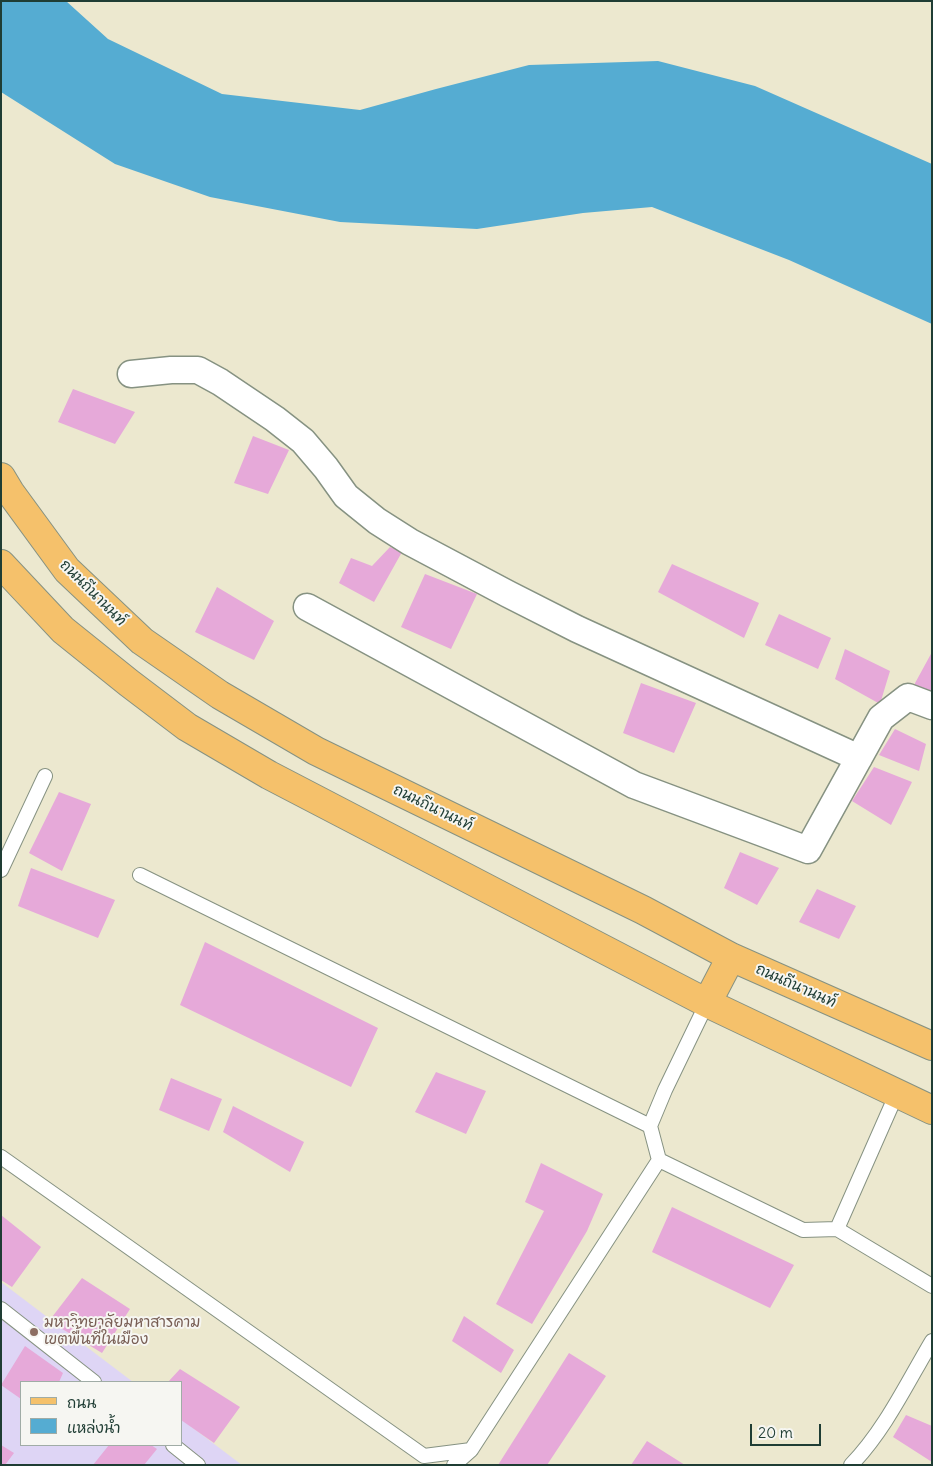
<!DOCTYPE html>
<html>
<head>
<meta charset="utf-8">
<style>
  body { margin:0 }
  #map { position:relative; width:933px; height:1466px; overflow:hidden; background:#ece8cf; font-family:Delius,"Playpen Sans Thai",sans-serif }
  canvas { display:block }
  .frame { position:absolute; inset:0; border:2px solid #1f3d34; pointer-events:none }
  .legend { position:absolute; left:20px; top:1381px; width:162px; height:65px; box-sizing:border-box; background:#f6f6f2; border:1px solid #a0aca6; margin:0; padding:6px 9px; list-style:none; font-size:15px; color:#1f3d34 }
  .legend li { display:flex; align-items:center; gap:10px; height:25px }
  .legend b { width:25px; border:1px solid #a0aca6 }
  .scale { position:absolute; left:750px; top:1424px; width:71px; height:22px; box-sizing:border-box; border:2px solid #1f3d34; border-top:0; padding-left:6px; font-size:15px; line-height:18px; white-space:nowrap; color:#1f3d34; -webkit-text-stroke:4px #f6f6f2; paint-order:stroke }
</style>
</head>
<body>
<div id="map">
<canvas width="933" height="1466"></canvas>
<div class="frame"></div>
<ul class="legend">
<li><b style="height:6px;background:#f5c16b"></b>ถนน</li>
<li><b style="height:14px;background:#55acd2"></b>แหล่งน้ำ</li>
</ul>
<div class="scale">20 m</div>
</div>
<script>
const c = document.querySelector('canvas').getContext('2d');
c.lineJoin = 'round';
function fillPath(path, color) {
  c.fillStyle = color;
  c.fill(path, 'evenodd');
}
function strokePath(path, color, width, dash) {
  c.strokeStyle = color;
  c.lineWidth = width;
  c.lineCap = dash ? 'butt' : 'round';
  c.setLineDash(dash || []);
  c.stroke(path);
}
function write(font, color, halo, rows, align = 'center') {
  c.font = font + ' Delius,"Playpen Sans Thai",sans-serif';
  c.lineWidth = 4;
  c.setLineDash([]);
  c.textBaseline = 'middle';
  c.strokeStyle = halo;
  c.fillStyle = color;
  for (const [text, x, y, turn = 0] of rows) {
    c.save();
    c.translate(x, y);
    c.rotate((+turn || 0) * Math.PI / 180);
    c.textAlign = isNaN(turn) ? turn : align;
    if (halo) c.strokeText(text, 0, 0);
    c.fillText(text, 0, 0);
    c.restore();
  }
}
fillPath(new Path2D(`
  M1 1282 133 1382H21V1445H181V1419L242 1465H1Z`), '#ded5f5');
fillPath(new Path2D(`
  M1 1H66L108 39 222 94 360 110 436 89 529 65 658 61 755 86 932 164V324L789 260 652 207 583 213 477 229 340 222 210 197 115 164 1 92Z`), '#55acd2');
fillPath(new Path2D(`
  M73 389 135 412 115 444 58 422Z
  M253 436 289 450 268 494 234 483Z
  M390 547 402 552 374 602 339 583 351 558 372 566Z
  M672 564 759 603 744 638 658 592Z
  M425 574 477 594 451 649 401 627Z
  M217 587 274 621 254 660 195 632Z
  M779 614 831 638 818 669 765 645Z
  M845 649 890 671 880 704 835 679Z
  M932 652V691L914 685Z
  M641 683 696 703 674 753 623 733Z
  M895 729 926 744 919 771 879 755Z
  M874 767 912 782 891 825 852 801Z
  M59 792 91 804 62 871 29 853Z
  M740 852 779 868 757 905 724 888Z
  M31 868 115 900 98 938 18 906Z
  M817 889 856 906 839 939 799 922Z
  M205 942 378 1028 351 1087 180 1005Z
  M436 1072 486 1091 466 1134 415 1112Z
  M171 1078 222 1099 209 1131 159 1110Z
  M233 1106 304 1142 290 1172 223 1132Z
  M541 1163 603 1194 587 1231 532 1324 496 1304 544 1211 525 1202Z
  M672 1207 794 1265 770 1308 652 1252Z
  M1 1215 41 1247 12 1287 1 1280Z
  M82 1278 130 1309 102 1353 49 1321Z
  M464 1316 514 1350 501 1373 452 1341Z
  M25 1346 63 1373 59 1382H21V1399L1 1385Z
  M569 1353 606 1376 547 1465H498Z
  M180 1369 240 1407 214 1443 181 1420V1382H168Z
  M906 1415 932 1426V1462L893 1437Z
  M647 1441 685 1465H631Z
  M1 1445 14 1453 5 1465H1Z
  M109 1445H151L157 1449 144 1465H93Z`), '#e6a9d9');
const lane = new Path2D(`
  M1 870 45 776
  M140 875 650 1126 659 1160 803 1230 837 1229 897 1093
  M650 1126 665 1090 707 1003
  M1 1157 424 1456 471 1450 659 1160
  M837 1229 932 1286
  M1 1309 94 1382
  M173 1445 198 1465
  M454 1465 471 1450
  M851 1465C885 1430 907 1383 932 1341`);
const street = new Path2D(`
  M131 374 171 370H198L220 382 275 419 303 441 326 468 346 496 377 521 410 542 508 594 577 629 859 758
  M307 607 634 785 808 850 881 718 908 697 932 706`);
const primary = new Path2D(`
  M1 477 10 492 67 570 142 641 220 695 316 751 643 910 731 957 932 1046
  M1 564 63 630 129 683 187 727 269 775 707 1003 932 1110
  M707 1003 731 957`);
strokePath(lane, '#869282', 16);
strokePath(street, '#869282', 29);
strokePath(primary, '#869282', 30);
strokePath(lane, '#fff', 14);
strokePath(street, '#fff', 26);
strokePath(primary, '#f5c16b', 28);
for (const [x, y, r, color] of [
  [34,1332,5,"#8d6e63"]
]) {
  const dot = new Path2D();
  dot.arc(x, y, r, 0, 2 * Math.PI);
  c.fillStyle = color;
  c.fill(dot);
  strokePath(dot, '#f6f6f2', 2);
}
write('15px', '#1f3d34', '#f6f6f2', [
  ["ถนนถีนานนท์",93,593,45],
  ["ถนนถีนานนท์",433,808,26],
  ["ถนนถีนานนท์",796,986,24]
]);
write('15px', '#785e54', '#f6f6f2', [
  ["มหาวิทยาลัยมหาสารคาม",44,1323],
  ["เขตพื้นที่ในเมือง",44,1340]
], 'left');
</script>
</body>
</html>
